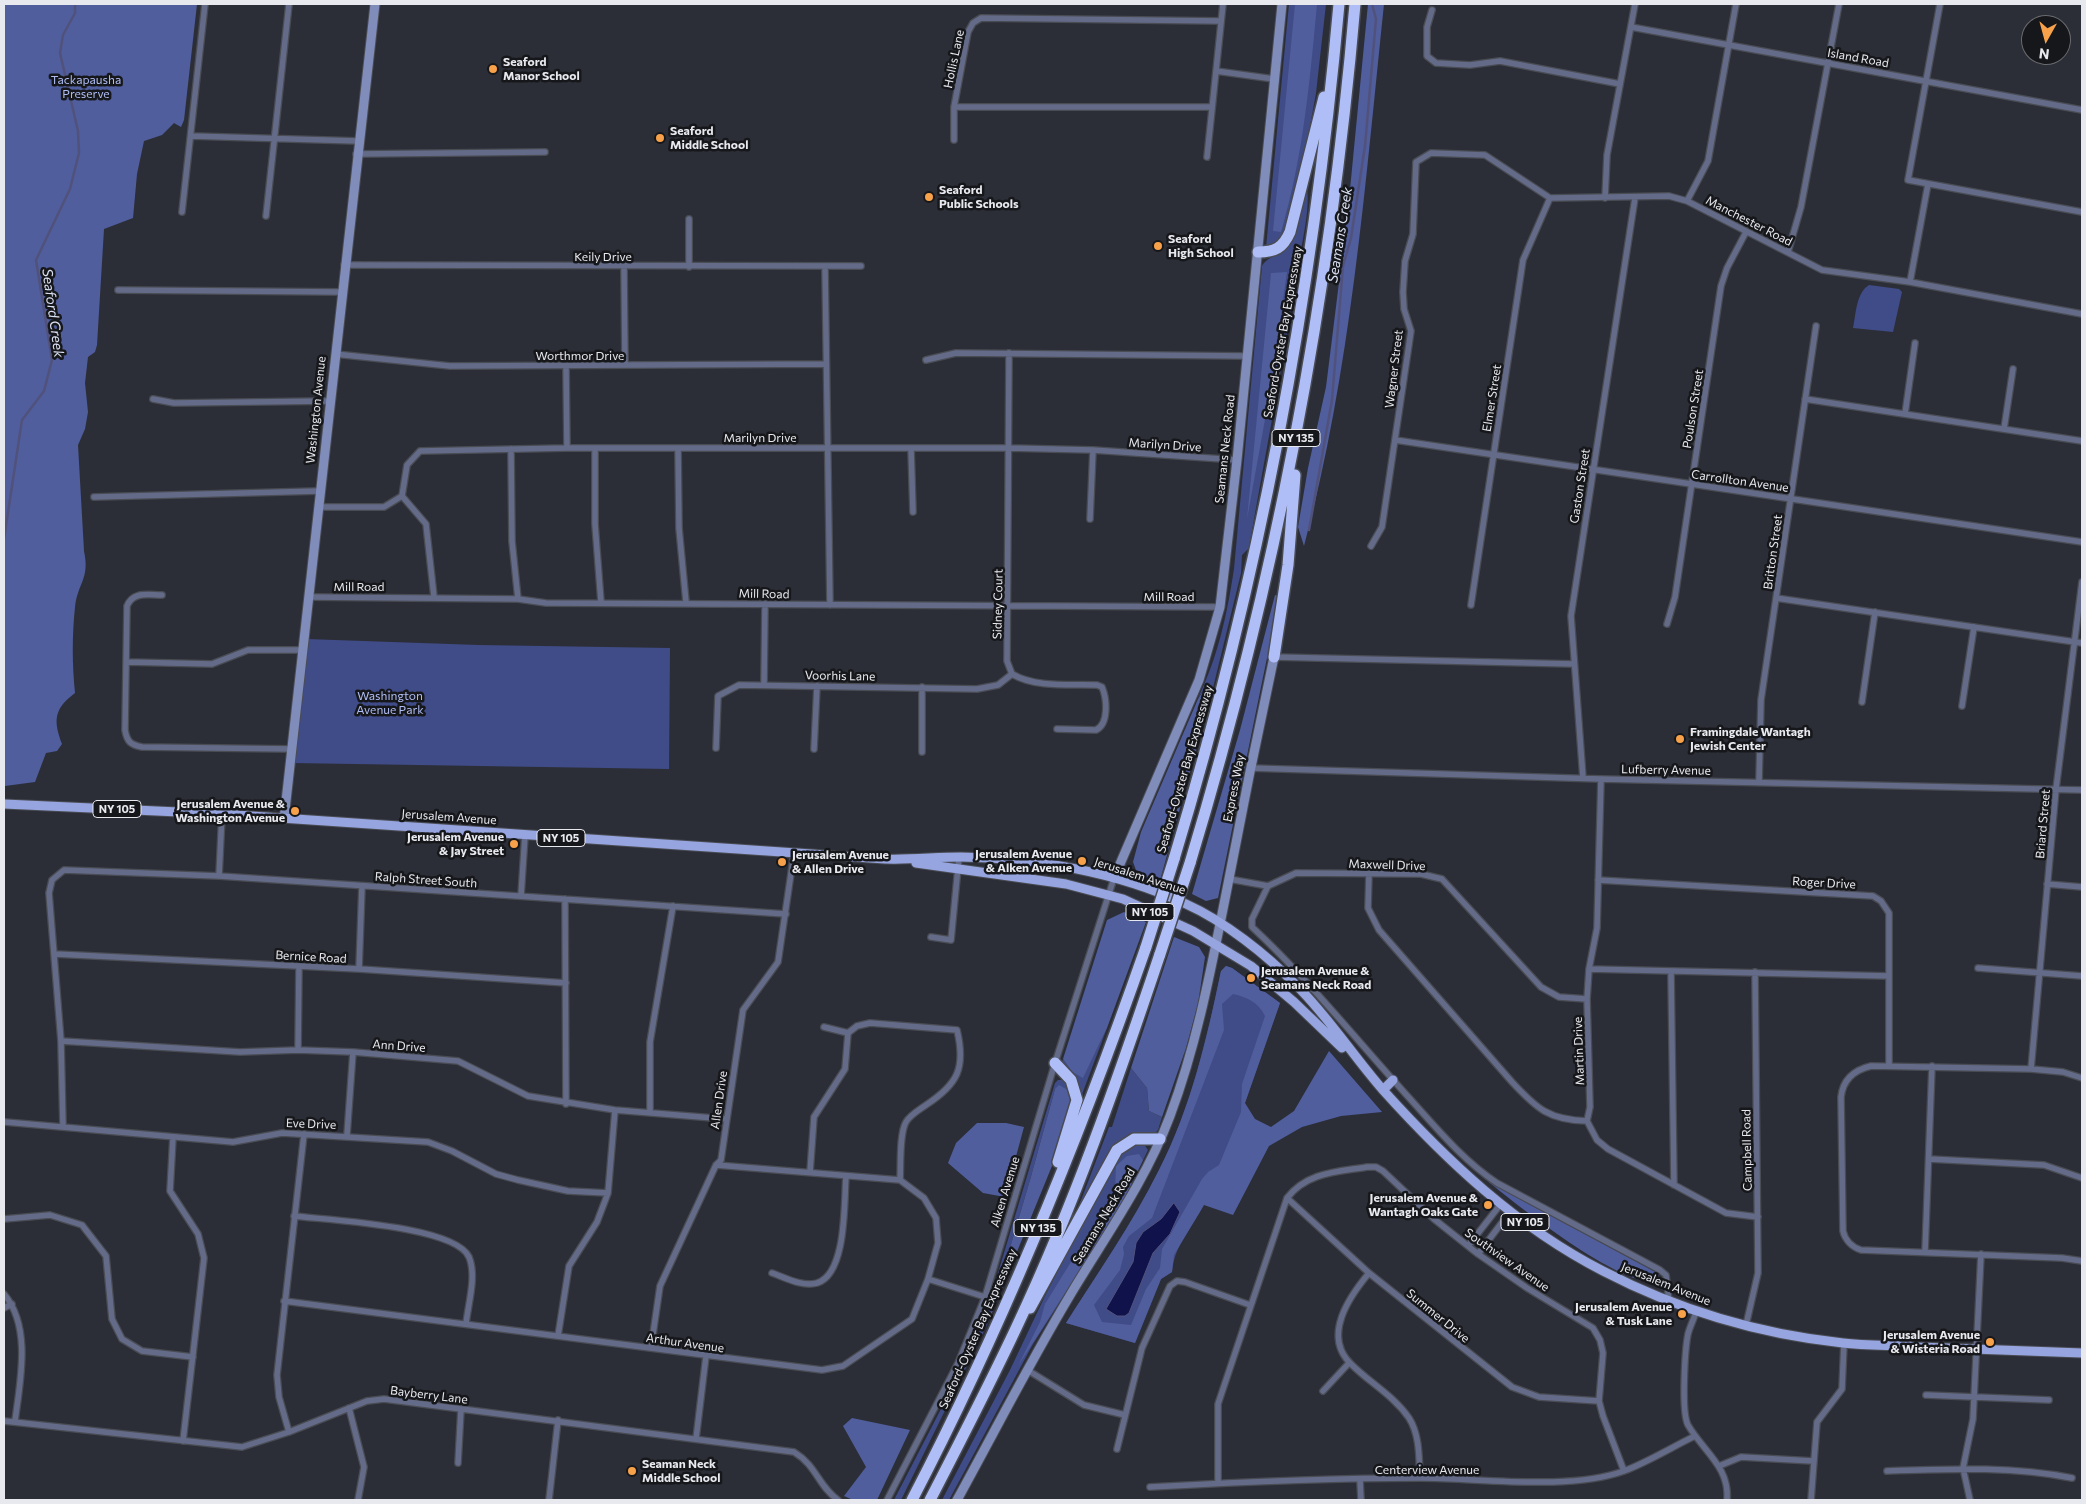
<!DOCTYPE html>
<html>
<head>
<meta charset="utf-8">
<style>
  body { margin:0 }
  #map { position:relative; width:2086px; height:1504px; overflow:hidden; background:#2c2e37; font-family:Commissioner,sans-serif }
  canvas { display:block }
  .frame { position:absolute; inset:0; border:5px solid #e8e9ef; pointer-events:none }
  .north { position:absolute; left:2021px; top:15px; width:50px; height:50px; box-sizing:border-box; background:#16171a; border:1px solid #6a6b6f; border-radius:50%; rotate:187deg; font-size:14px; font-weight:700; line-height:20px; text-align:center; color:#e8e9ef }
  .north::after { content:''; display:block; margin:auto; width:18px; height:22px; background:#f7a14a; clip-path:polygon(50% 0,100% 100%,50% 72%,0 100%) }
</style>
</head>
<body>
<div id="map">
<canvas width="2086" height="1504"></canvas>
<div class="frame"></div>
<div class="north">N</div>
</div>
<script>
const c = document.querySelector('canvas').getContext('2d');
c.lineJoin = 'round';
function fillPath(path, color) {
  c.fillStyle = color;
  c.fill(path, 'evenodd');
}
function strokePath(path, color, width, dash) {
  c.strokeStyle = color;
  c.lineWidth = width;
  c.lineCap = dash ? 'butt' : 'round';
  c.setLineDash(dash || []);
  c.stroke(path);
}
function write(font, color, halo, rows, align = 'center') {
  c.font = font + ' Commissioner,sans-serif';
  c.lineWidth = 5;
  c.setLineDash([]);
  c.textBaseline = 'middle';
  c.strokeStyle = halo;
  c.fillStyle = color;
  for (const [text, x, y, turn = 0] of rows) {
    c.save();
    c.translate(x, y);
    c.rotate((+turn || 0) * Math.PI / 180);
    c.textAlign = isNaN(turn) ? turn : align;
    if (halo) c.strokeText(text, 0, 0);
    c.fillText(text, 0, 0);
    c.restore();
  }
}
fillPath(new Path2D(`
  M1289 4H1326L1316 93 1301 176 1285 238 1266 248Z
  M1306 186C1312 201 1301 248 1298 266 1284 360 1265 454 1249 548L1242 555 1241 573 1211 696 1208 683 1198 698C1218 657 1227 615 1234 569L1262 266C1268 255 1283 256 1289 244 1298 227 1301 204 1306 186Z
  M1869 285 1899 289 1902 292 1893 332 1853 328C1856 314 1856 293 1869 285Z
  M306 639 478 645 670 648 669 769 292 763Z
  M1226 966 1232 968 1280 1003C1256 1070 1234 1140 1204 1204 1192 1229 1175 1243 1172 1272L1161 1279 1135 1343 1066 1323C1098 1273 1132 1224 1159 1170 1191 1108 1207 1038 1221 971Z
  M1107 1028 1081 1097 1062 1063 1063 1059 1072 1072 1083 1077Z
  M1131 1068 1147 1088 1149 1111 1162 1117 1158 1130 1154 1134C1146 1135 1137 1134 1130 1136 1111 1141 1091 1190 1082 1207L1078 1208 1109 1127H1112Z
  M1058 1080H1064L1072 1092 1070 1119 1055 1089 1030 1180 987 1325 901 1500H894L972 1349 983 1323 1055 1083Z
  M1143 1143 1148 1150 1119 1209 1033 1344 949 1500H942L1010 1370 1045 1296 1105 1180 1120 1153 1129 1146Z`), '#404c88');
fillPath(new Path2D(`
  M4 4H197L184 120 181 127 174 123 162 135 144 141 137 174 133 218 104 229 97 345 95 352 88 357 85 383 88 412 85 429 78 445 84 551C90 579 78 582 75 607 72 636 72 664 75 693 54 709 53 720 62 744L57 751 46 753 35 782 5 786Z
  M1295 4H1317C1310 80 1303 158 1281 232L1273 231Z
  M1368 4H1384C1365 185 1351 370 1304 546L1298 527 1308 468 1326 387 1348 210Z
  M1287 272 1270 392 1247 519 1271 273Z
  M1275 595 1281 597 1272 652 1267 658 1262 682 1218 898 1206 901 1192 894 1240 730Z
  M1208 683 1211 696 1159 884 1137 873 1133 862 1141 832 1198 699Z
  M1124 912 1146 922 1107 1028 1083 1078 1072 1072 1063 1059 1107 920Z
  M1174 937 1199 947 1205 957 1198 1004 1186 1048 1162 1117 1149 1111 1147 1088 1131 1068Z
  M1226 966 1232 968 1280 1003 1245 1103 1255 1119 1271 1127 1294 1111 1329 1051 1382 1112 1341 1116 1302 1127 1269 1146 1233 1215 1204 1205 1174 1255 1172 1272 1161 1279 1135 1343 1066 1323C1098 1273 1132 1224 1159 1170 1191 1108 1207 1038 1221 971ZM1233 994C1247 997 1259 1003 1265 1016L1242 1084 1241 1112 1219 1165 1208 1172 1202 1179 1162 1249 1160 1268 1146 1289 1131 1325 1102 1322 1094 1305 1120 1270 1124 1254 1123 1247 1129 1236 1152 1218 1224 1030 1222 1004Z
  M1059 1085 1068 1090 1071 1103 1054 1161 987 1325 1030 1180 1055 1089Z
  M977 1123H1006L1024 1127 1005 1197 983 1193 948 1163 956 1143Z
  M1139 1154 1143 1160 1119 1209 1018 1366 1040 1322 1045 1304 1087 1236 1109 1216 1115 1192 1116 1166 1127 1156Z
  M1480 1175 1525 1202 1659 1274 1658 1282C1618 1287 1512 1201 1480 1175Z
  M852 1418 910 1430 877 1500H853L844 1496 866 1467 843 1426Z`), '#505e9d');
const water = new Path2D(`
  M1174 1203 1180 1212 1170 1234 1153 1253 1129 1313 1125 1316H1117L1106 1309 1133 1262 1136 1243 1143 1232 1161 1219Z`);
fillPath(water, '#10124b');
strokePath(water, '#51527c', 1);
strokePath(new Path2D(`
  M1309 530 1332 400 1343 266 1351 238 1365 146 1376 19 1372 4
  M4 539 22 420 44 391 52 360 36 260 70 189 79 153 78 131 60 53 63 35 75 13V4`), '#51527c', 2.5);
const street = new Path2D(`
  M1940 4 1908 180 2082 212
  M1432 10 1427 27V56L1436 63 1470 65 1500 61 1620 84
  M1631 27 2082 110
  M1216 71 1274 79
  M954 107H1211
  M191 136 358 141
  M954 140V107L968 32 973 23 981 18 1221 21
  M356 154 545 152
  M1207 157 1223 4
  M1605 198 1607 155 1635 4
  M1687 201 1708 161 1736 4
  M182 212 205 4
  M266 216 289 4
  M689 219V267
  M1788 252 1801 207 1839 4
  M344 265 861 266
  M825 266 830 605
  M624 267 625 365
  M1910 282 1928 184
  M118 290 341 292
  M1009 353 1007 661 1012 674C1036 688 1069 684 1097 685L1102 687C1107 699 1109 724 1096 730L1057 729
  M335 354 450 366 826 364
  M926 360 956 353 1247 356
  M566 366 567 448
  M153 399 174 403 329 401
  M1805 399 2082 441
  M1905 414 1915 343
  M2004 429 2013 369
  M1395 440 2082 542
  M595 448V524L601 602
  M678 448 679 528 686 602
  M911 448 913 512
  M511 449 512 541 518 599
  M402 496 426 524 434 597
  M94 497 319 491
  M318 507H384L402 496 407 465 420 451 567 448H1009L1093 450 1237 460
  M1090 519 1093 450
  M1371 546 1382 527 1411 331 1404 309 1403 292 1405 261 1413 234 1416 162 1431 153 1485 155 1550 198 1669 196 1687 201 1822 270 1910 282 2082 314
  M162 595C148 595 133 591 127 606L125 730C127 742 131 745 142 747L291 749
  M308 597 518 599 546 603 1220 607
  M1776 598 2082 643
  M1471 605 1523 260 1550 198
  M1667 624 1675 597 1721 286 1727 268 1746 232
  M1274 657 1574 664
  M126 662 212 664 248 650H302
  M764 685 765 604
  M1862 702 1875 612
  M1962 706 1974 627
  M716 748 718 696 739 685 977 689 998 685 1012 674
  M814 749 817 686
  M922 752V687
  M1250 768 1601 779 2082 790
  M1583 778 1571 616 1635 198
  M1601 779 1597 928 1589 969 1587 999 1590 1107 1587 1121 1597 1140 1608 1149 1726 1213 1758 1217
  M1759 782 1761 700 1816 326
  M1369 873 1368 908 1379 930 1512 1082C1537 1109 1549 1120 1587 1121
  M219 876 222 814
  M1229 879 1268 886 1296 873 1421 874 1442 879 1541 987 1559 997 1587 999
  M1598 880 1873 896 1881 901 1889 913V1064
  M2047 884 2082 887
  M1268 886 1252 919V927C1310 981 1359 1043 1412 1101 1438 1130 1464 1161 1497 1183L1660 1270 1666 1275 1669 1301
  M521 896 525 835
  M565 899 566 1104
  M931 937 951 940 959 857
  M55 954 359 969 566 983
  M1978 968 2082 976
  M359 969 362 886
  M1589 969 1889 976
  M1671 971 1674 1185
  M824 1027 848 1033
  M61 1041 240 1052 298 1050 353 1052 458 1061 528 1096 615 1110 726 1119
  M298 1050 299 966
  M2031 1069 2056 789 2082 582
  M2082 1078 2063 1072 2031 1069 1871 1066C1854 1070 1843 1079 1841 1097L1843 1231C1845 1240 1852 1247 1861 1250L2062 1258 2082 1261
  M650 1112V1042L673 906
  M5 1122 233 1142 282 1133 428 1142 452 1151 496 1174 518 1180 568 1191 608 1193
  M63 1126 61 1041 49 893 52 880 64 870 219 876 786 914
  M347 1135 353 1052
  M173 1137 170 1191 198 1234 204 1258 183 1441
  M1929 1159 2044 1165 2082 1178
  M716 1165 900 1180
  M810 1172 814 1117 845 1069 848 1033 857 1026 870 1023 957 1030C966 1068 958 1084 926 1105 919 1110 910 1115 906 1122 899 1134 901 1166 900 1180
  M1287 1198 1369 1273 1512 1387 1539 1397 1599 1401
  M294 1216C327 1220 455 1226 469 1257 477 1276 468 1304 466 1324
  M4 1219 50 1215 82 1225 106 1256 112 1319 122 1339 142 1351 193 1357
  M1468 1246 1500 1205
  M1925 1252 1932 1066
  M1478 1254 1510 1212
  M772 1273C786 1278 802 1287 817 1283 847 1274 844 1201 846 1176
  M1369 1273C1349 1297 1322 1336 1351 1364 1370 1383 1394 1396 1409 1418 1420 1435 1419 1459 1420 1478
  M928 1279 985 1297
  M4 1294C32 1327 20 1382 15 1421
  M284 1301 822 1370 843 1366 912 1319 928 1279 938 1243 936 1218 924 1198 900 1180
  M4 1308 12 1304
  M1696 1312C1694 1319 1690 1326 1688 1334 1685 1349 1681 1412 1688 1425 1703 1451 1730 1467 1727 1500
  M1746 1325 1758 1273 1755 972
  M558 1336 569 1266 597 1222 608 1193 615 1110
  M651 1348 660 1286 716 1165 721 1160 743 1010 778 962 794 853
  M1029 1371 1084 1405 1125 1415
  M1323 1391 1349 1363
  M1926 1395 2049 1400
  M349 1408 364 1467 358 1500
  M4 1421 242 1447 289 1432 367 1401 384 1399 794 1452C817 1466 818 1486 838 1500
  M289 1432 279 1397 277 1375 304 1134
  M696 1439 706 1356
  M1117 1449 1142 1348 1170 1286 1177 1281 1185 1282 1250 1305
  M458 1463 461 1409
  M1719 1466 1741 1457 1813 1461
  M1887 1471C1949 1469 2011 1466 2072 1478
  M1360 1480 1361 1500
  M1218 1483V1404L1287 1198C1307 1172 1337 1172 1367 1167H1376L1383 1171 1434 1219 1478 1254 1527 1288 1593 1328 1600 1340 1603 1353 1599 1401 1603 1416 1624 1471
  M1150 1487C1240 1482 1330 1478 1420 1478 1480 1478 1568 1491 1624 1471 1648 1462 1672 1447 1695 1436
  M549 1500 558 1420
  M887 1500 958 1363 985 1297 1055 1063 1114 878
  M1811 1500 1817 1422 1842 1389 1844 1343
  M1970 1500 1963 1468 1973 1419 1981 1254`);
const secondary = new Path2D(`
  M284 819 375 4
  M1114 878 1199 680 1220 607 1237 460 1282 4
  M957 1500C995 1431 1031 1360 1072 1292 1107 1234 1146 1180 1170 1116 1197 1044 1211 969 1226 894 1241 815 1257 736 1274 657`);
const primary = new Path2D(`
  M4 804 222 814 885 859C910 860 936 857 961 857 1037 858 1117 872 1186 904 1224 921 1267 955 1296 985 1328 1016 1353 1056 1383 1090 1447 1161 1517 1227 1603 1271 1678 1310 1759 1334 1843 1343 1868 1346 1894 1345 1919 1347 1973 1349 2028 1351 2082 1353
  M916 863 1066 884 1123 899 1193 931 1251 966 1294 1002 1342 1048
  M1383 1090 1393 1080`);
const highway = new Path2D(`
  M1258 252C1275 252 1283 248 1290 232L1324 97
  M1274 657 1288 565 1295 475
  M1174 859C1259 579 1313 294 1339 4
  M1190 863C1275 583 1330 296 1355 4
  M1055 1063 1071 1080 1077 1100 1058 1162
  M1030 1308 1117 1150 1134 1139H1160
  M912 1500C1004 1323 1080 1136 1146 947
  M930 1500C960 1442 990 1384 1018 1324 1074 1205 1118 1079 1160 954`);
strokePath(street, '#4a4c54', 8);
strokePath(secondary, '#4a4c54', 11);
strokePath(primary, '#4a4c54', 11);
strokePath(highway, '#4a4c54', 14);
strokePath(street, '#636b88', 5.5);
strokePath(secondary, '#808cba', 9);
strokePath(primary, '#96a5e0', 9);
strokePath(highway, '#afbef7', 11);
const highwayBridge = new Path2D(`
  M1146 947 1174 859
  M1160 954 1190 863`);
strokePath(highwayBridge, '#4a4c54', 14, []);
strokePath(highwayBridge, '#afbef7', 11);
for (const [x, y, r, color] of [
  [493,69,5,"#f7a14a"],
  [660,138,5,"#f7a14a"],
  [929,197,5,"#f7a14a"],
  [1158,246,5,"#f7a14a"],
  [1680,739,5,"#f7a14a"],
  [295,811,5,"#f7a14a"],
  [514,844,5,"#f7a14a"],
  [1082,861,5,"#f7a14a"],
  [782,862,5,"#f7a14a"],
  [1251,978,5,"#f7a14a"],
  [1488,1205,5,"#f7a14a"],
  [1682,1314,5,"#f7a14a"],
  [1990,1342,5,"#f7a14a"],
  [632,1471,5,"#f7a14a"]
]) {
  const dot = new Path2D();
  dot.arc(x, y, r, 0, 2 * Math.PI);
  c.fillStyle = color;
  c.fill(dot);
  strokePath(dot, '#16171a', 2);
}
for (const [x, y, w] of [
  [1296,438,48],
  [117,809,48],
  [561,838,48],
  [1150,912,48],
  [1525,1222,48],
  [1038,1228,48]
]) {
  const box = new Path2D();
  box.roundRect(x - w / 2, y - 8.5, w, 17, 4);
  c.fillStyle = '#16171a';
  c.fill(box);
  strokePath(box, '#e8e9ef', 1);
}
write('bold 11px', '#e8e9ef', null, [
  ["NY 135",1296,438],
  ["NY 105",117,809],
  ["NY 105",561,838],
  ["NY 105",1150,912],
  ["NY 105",1525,1222],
  ["NY 135",1038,1228]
]);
write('12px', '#e8e9ef', '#16171a', [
  ["Island Road",1858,58,10],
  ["Hollis Lane",954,59,-78],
  ["Manchester Road",1749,221,27],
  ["Keily Drive",603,257],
  ["Seaford-Oyster Bay Expressway",1283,332,-80],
  ["Worthmor Drive",580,356],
  ["Wagner Street",1394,369,-83],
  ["Elmer Street",1492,398,-81],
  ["Poulson Street",1693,409,-81],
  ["Washington Avenue",316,410,-84],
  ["Marilyn Drive",760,438],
  ["Marilyn Drive",1165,445,4],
  ["Seamans Neck Road",1225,449,-84],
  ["Carrollton Avenue",1740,481,8],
  ["Gaston Street",1580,486,-81],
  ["Britton Street",1773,552,-82],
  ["Mill Road",359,587],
  ["Mill Road",764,594,1],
  ["Mill Road",1169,597],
  ["Sidney Court",998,604,-89],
  ["Voorhis Lane",840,676,1],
  ["Seaford-Oyster Bay Expressway",1185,769,-74],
  ["Lufberry Avenue",1666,770,1],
  ["Express Way",1234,788,-79],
  ["Jerusalem Avenue",449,817,4],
  ["Briard Street",2043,824,-85],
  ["Maxwell Drive",1387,865,2],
  ["Jerusalem Avenue",1140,876,18],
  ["Ralph Street South",426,880,4],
  ["Roger Drive",1824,883,3],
  ["Bernice Road",311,957,3],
  ["Ann Drive",399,1046,4],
  ["Martin Drive",1579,1051,-92],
  ["Allen Drive",719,1100,-82],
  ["Eve Drive",311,1124,2],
  ["Campbell Road",1747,1150,-91],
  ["Alken Avenue",1005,1192,-73],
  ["Seamans Neck Road",1104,1216,-59],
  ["Southview Avenue",1507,1260,35],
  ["Jerusalem Avenue",1666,1284,22],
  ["Summer Drive",1438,1316,39],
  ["Seaford-Oyster Bay Expressway",978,1329,-66],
  ["Arthur Avenue",685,1343,8],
  ["Bayberry Lane",429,1395,7],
  ["Centerview Avenue",1427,1470]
]);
write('bold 12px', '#e8e9ef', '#16171a', [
  ["Seaford",503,62],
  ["Manor School",503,76],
  ["Seaford",670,131],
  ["Middle School",670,145],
  ["Seaford",939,190],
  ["Public Schools",939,204],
  ["Seaford",1168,239],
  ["High School",1168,253],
  ["Framingdale Wantagh",1690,732],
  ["Jewish Center",1690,746],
  ["Jerusalem Avenue &",285,804,"right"],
  ["Washington Avenue",285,818,"right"],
  ["Jerusalem Avenue",504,837,"right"],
  ["& Jay Street",504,851,"right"],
  ["Jerusalem Avenue",1072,854,"right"],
  ["& Alken Avenue",1072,868,"right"],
  ["Jerusalem Avenue",792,855],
  ["& Allen Drive",792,869],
  ["Jerusalem Avenue &",1261,971],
  ["Seamans Neck Road",1261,985],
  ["Jerusalem Avenue &",1478,1198,"right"],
  ["Wantagh Oaks Gate",1478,1212,"right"],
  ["Jerusalem Avenue",1672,1307,"right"],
  ["& Tusk Lane",1672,1321,"right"],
  ["Jerusalem Avenue",1980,1335,"right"],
  ["& Wisteria Road",1980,1349,"right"],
  ["Seaman Neck",642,1464],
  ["Middle School",642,1478]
], 'left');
write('12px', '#b0bef5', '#16171a', [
  ["Tackapausha",86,80],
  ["Preserve",86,94],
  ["Washington",390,696],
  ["Avenue Park",390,710]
]);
write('italic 14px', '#dbe1f4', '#16171a', [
  ["Seamans Creek",1340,235,-81],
  ["Seaford Creek",53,313,82]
]);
</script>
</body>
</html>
